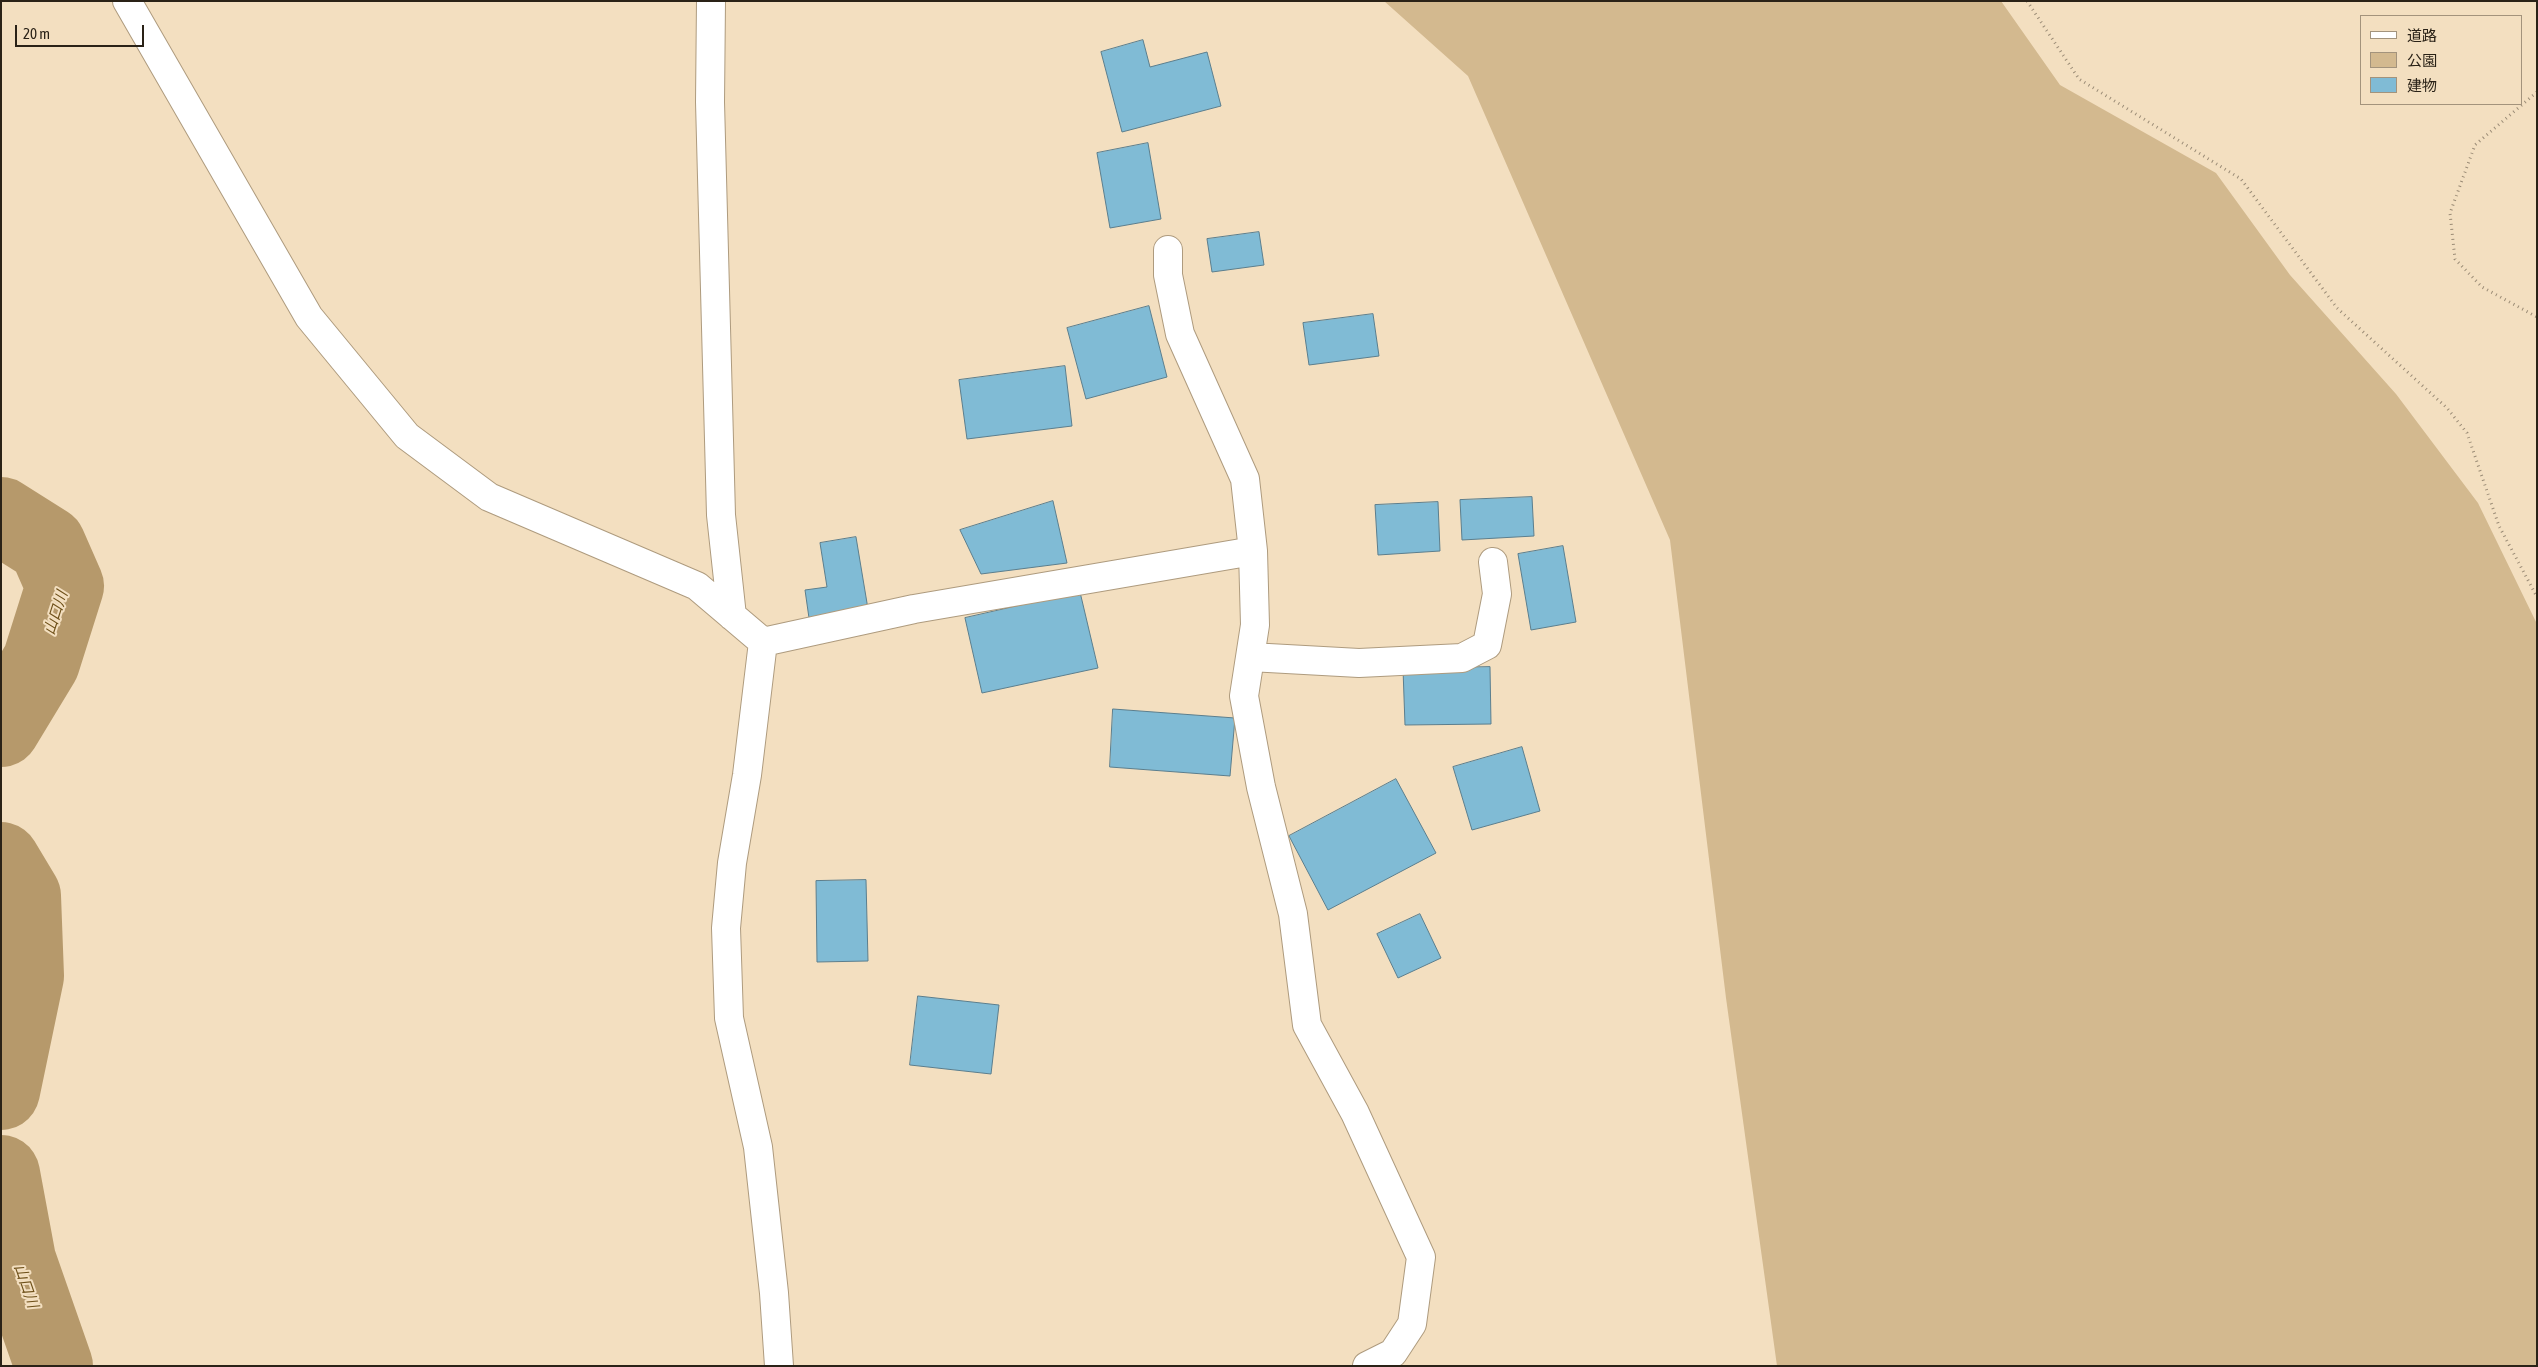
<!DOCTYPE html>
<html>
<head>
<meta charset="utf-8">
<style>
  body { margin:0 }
  #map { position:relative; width:2538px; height:1367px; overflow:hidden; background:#f3dfc0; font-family:"Asap Condensed","Noto Sans JP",sans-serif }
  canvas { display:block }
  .frame { position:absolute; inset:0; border:2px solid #2a2217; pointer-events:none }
  .legend { position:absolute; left:2360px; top:15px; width:162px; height:90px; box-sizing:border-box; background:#f3dfc0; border:1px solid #a3937c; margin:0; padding:6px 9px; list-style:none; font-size:15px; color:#2a2217 }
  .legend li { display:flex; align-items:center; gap:10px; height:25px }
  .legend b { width:25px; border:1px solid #a3937c }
  .scale { position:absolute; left:15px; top:25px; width:129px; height:22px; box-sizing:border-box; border:2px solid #2a2217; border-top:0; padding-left:6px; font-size:15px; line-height:18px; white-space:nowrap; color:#2a2217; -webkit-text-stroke:4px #f3dfc0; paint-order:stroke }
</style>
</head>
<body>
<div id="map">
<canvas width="2538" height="1367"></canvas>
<div class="frame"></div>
<ul class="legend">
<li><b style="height:6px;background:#fff"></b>道路</li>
<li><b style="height:14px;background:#d3b98f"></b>公園</li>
<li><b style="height:14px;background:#80bbd5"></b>建物</li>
</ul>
<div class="scale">20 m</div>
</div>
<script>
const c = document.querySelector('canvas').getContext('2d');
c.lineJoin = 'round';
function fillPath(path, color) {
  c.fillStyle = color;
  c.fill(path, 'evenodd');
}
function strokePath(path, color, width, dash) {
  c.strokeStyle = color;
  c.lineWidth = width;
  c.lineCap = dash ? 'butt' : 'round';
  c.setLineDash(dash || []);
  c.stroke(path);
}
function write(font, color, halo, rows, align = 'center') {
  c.font = font + ' "Asap Condensed","Noto Sans JP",sans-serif';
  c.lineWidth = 4;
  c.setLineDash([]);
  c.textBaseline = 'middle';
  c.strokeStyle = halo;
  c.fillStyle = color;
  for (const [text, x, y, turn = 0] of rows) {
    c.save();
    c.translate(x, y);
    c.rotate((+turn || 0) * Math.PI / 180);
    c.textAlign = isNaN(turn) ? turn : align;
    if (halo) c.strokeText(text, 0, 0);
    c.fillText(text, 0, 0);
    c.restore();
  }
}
fillPath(new Path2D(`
  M1384 1H2001L2060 85 2216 173 2290 275 2396 394 2478 503 2537 624V1366H1777L1726 998 1670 540 1468 76Z`), '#d3b98f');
strokePath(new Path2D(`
  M1 516 47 545 65 586 41 662 1 728
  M1 861 22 896 25 976 1 1091
  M1 1174 17 1260 54 1366`), '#b6996b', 78);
const building = new Path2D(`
  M1143 40 1150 67 1207 52 1221 106 1122 132 1101 52Z
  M1148 143 1161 219 1110 228 1097 153Z
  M1259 232 1264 265 1212 272 1207 239Z
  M1149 306 1167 377 1086 399 1067 328Z
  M1373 314 1379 356 1309 365 1303 323Z
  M1065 366 1072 426 967 439 959 380Z
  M1532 497 1534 536 1462 540 1460 500Z
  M1053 501 1067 563 981 574 960 530Z
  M1438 502 1440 551 1378 555 1375 505Z
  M856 537 868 609 809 618 805 590 827 587 820 543Z
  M1563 546 1576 622 1531 630 1518 554Z
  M1080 592 1098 668 982 693 965 618Z
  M1490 667 1491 724 1405 725 1403 669Z
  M1113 709 1235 718 1230 776 1110 767Z
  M1522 747 1540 811 1472 830 1453 767Z
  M1396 779 1436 853 1328 910 1289 836Z
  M866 880 868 961 817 962 816 881Z
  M1420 914 1441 958 1398 978 1377 934Z
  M918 996 999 1005 991 1074 910 1065Z`);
fillPath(building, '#80bbd5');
strokePath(building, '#5b7e8d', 1);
const minor = new Path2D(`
  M127 1 309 317 407 436 489 497 697 586 763 642
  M711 1 710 102 721 515 732 616
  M1168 250V275L1180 334 1245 479 1253 551
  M763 642 914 609 1253 551 1255 625 1244 696 1261 787 1293 914 1307 1025 1355 1113 1421 1257 1412 1324 1393 1353 1367 1366
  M763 642 747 775 732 863 726 928 729 1018 758 1147 774 1293 779 1366
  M1250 657 1359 663 1462 658 1487 645 1497 594 1493 562`);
strokePath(minor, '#ae9b7e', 30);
strokePath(new Path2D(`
  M2027 1 2079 79 2241 179 2337 308 2447 408 2467 433 2499 526 2537 597
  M2537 92 2475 145 2450 213 2455 259 2482 287 2537 317`), '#9b8c76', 3, [1, 4]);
strokePath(minor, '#fff', 28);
write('italic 15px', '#6e5019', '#f3dfc0', [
  ["山口川",56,613,-72],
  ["山口川",26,1286,71]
]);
</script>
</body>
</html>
